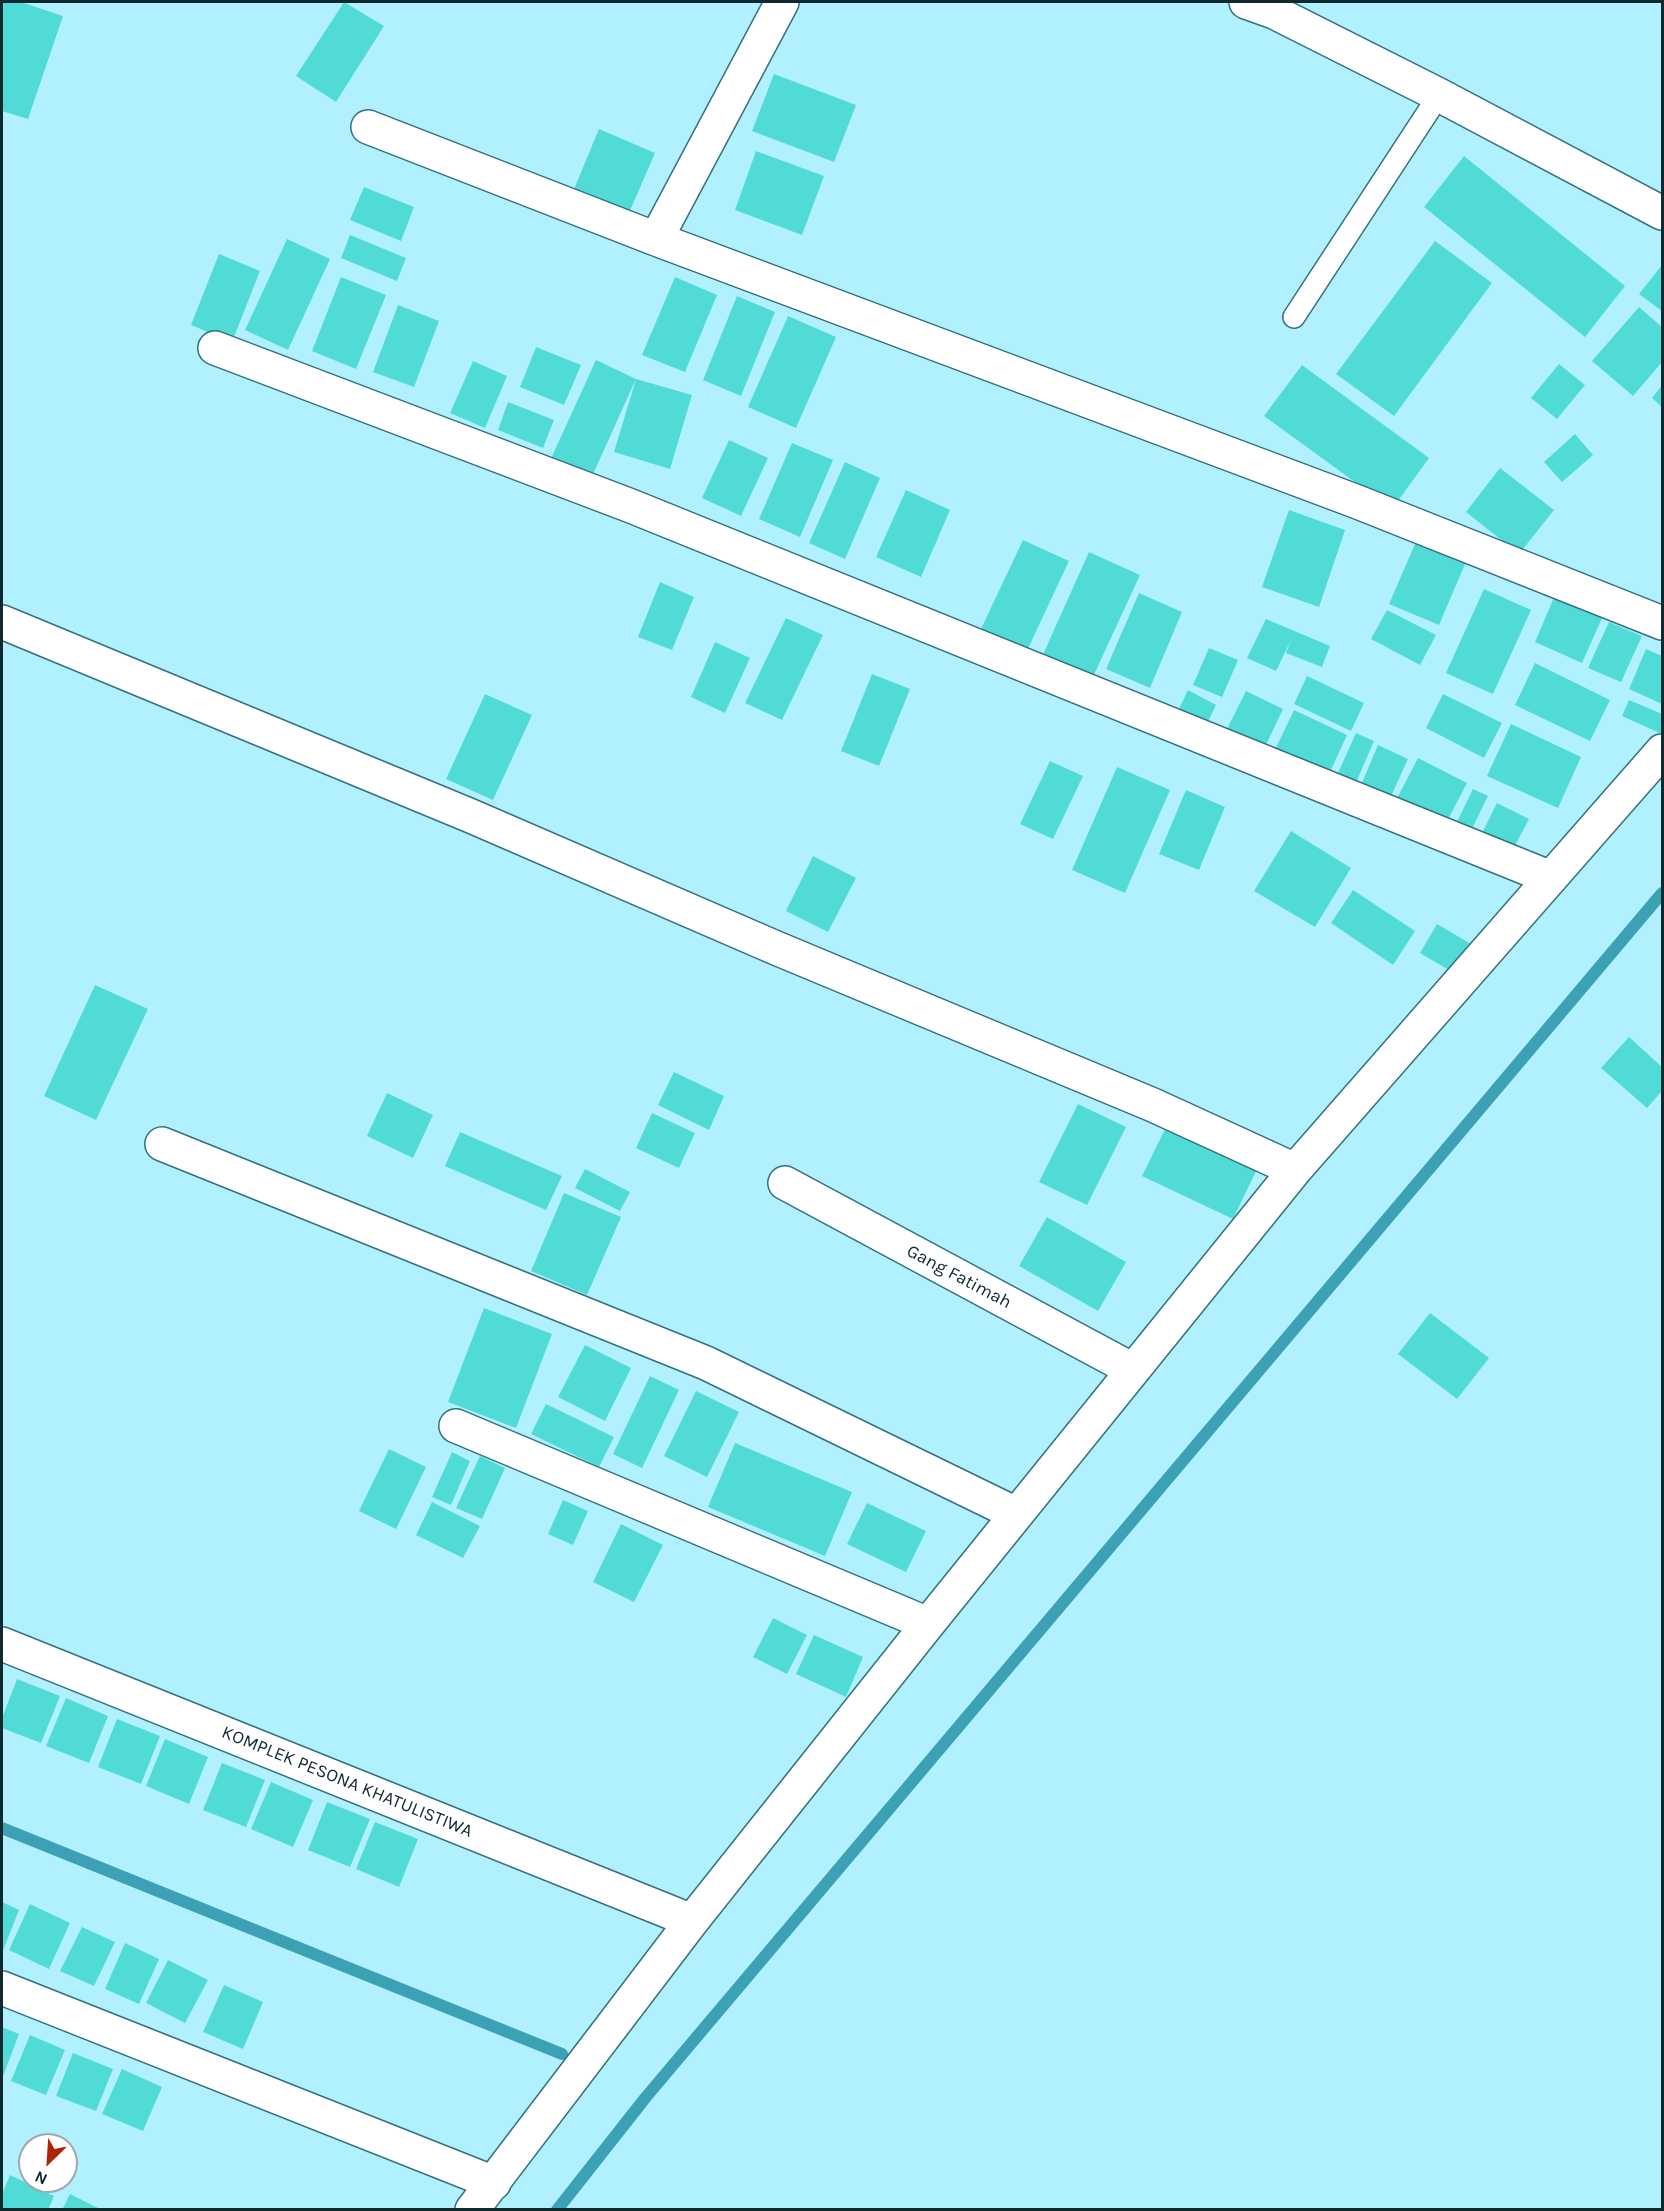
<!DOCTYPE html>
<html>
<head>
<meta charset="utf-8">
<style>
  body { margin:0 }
  #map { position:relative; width:1664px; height:2211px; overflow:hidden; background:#b1f1ff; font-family:Karla,sans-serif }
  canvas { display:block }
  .frame { position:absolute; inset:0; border:3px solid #0f292f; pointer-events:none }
  .north { position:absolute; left:18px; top:2133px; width:60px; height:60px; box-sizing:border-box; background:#fff; border:2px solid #9fa9ac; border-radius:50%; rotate:205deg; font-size:16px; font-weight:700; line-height:24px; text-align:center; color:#0f292f }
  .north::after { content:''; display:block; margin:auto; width:21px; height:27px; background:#b02305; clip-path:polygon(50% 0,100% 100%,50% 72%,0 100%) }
</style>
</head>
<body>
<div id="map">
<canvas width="1664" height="2211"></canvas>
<div class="frame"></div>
<div class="north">N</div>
</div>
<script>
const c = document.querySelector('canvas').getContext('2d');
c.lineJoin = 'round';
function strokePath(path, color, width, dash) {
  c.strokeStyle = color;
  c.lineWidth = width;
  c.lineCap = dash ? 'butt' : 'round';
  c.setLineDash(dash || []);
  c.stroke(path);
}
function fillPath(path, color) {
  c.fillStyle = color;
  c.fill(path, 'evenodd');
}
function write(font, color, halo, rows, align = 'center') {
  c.font = font + ' Karla,sans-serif';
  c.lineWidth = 5;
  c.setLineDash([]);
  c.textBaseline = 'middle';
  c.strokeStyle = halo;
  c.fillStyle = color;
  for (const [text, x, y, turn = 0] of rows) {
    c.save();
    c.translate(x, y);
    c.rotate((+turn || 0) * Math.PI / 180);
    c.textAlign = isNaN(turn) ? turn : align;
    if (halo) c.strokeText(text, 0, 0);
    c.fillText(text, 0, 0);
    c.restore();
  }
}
strokePath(new Path2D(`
  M2 1828 562 2054
  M557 2210 646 2097 1662 893`), '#3ca1b4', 12);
fillPath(new Path2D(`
  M2 2H21L63 16 28 119 2 111Z
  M344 2 384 26 336 102 296 76Z
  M774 74 856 105 834 162 752 131Z
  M599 129 655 153 629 213 574 189Z
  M756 151 824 176 802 235 735 210Z
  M1464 156 1625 286 1585 337 1424 207Z
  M364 187 414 207 401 241 350 220Z
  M350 235 406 258 397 281 341 258Z
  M287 239 330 259 288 350 245 330Z
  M1435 241 1492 283 1394 416 1336 374Z
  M219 254 260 271 232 342 191 325Z
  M1662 265V311L1639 294Z
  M341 277 386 295 356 369 312 351Z
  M675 277 717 295 685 372 642 355Z
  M737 296 775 312 741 396 703 380Z
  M398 305 439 321 414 387 373 372Z
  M1639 307 1662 327V362L1633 396 1592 361Z
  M788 316 836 337 796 428 748 407Z
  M536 347 581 365 564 405 520 387Z
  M596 360 636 379 692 395 670 469 614 452 636 379 589 483 548 465Z
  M473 361 507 376 485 428 450 413Z
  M1559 364 1585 385 1557 419 1531 398Z
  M1302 365 1429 458 1392 509 1264 416Z
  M1662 385V407L1652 398Z
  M508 402 554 420 543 448 498 430Z
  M1575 434 1593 455 1562 482 1544 462Z
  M729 440 768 458 741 516 702 498Z
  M792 443 833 460 800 537 759 519Z
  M845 462 880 478 845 559 809 543Z
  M1500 468 1554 510 1519 554 1466 512Z
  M906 490 950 510 921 577 876 557Z
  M1289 510 1345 530 1319 607 1262 587Z
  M1418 537 1468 557 1439 625 1389 604Z
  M1023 540 1069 561 1026 653 980 631Z
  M1089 552 1140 575 1091 681 1041 659Z
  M660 582 694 597 672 650 638 637Z
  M1484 589 1531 610 1493 694 1446 673Z
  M1139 593 1182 612 1150 688 1106 669Z
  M1555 595 1603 616 1582 663 1535 642Z
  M1387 610 1436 635 1420 665 1371 639Z
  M786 618 823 635 782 720 745 703Z
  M1266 619 1330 646 1322 667 1286 653 1291 640 1276 671 1247 658Z
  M1609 622 1642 636 1621 682 1588 668Z
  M715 642 750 658 725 713 691 697Z
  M1209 648 1238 660 1222 697 1193 685Z
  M1646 649 1662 656V704L1629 689Z
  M1535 663 1610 700 1590 741 1515 705Z
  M872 674 910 689 879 766 841 751Z
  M1307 676 1364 703 1351 731 1294 704Z
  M1188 690 1216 705 1204 730 1176 715Z
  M1246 691 1283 709 1265 747 1227 729Z
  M485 694 532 715 493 800 446 779Z
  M1443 694 1502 723 1484 758 1426 728Z
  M1629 700 1662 714V734L1622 716Z
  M1294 710 1347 735 1326 781 1272 756Z
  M1511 724 1581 757 1558 808 1487 776Z
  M1356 733 1374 741 1352 792 1333 784Z
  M1378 745 1408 759 1388 803 1359 790Z
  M1418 758 1467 783 1443 829 1394 804Z
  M1050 761 1083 776 1053 839 1020 824Z
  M1117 767 1170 790 1125 893 1072 870Z
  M1473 789 1488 796 1468 837 1453 830Z
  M1186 790 1225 807 1199 870 1159 854Z
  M1497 803 1529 819 1509 857 1478 841Z
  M1291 831 1351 868 1315 927 1254 891Z
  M813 856 856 878 828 932 786 911Z
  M1353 890 1415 931 1393 965 1331 923Z
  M1437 924 1471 944 1454 973 1420 953Z
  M95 985 148 1009 96 1120 44 1096Z
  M1629 1037 1662 1067V1091L1647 1108 1601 1068Z
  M674 1072 724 1096 709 1130 658 1105Z
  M387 1093 433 1115 413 1158 367 1136Z
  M1078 1104 1126 1127 1087 1205 1039 1182Z
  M652 1113 695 1133 679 1168 636 1148Z
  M1170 1119 1260 1163 1233 1219 1142 1176Z
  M460 1132 562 1176 546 1210 445 1166Z
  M585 1169 630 1192 620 1211 575 1188Z
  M564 1193 621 1217 587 1295 531 1271Z
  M1047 1217 1126 1262 1098 1311 1019 1266Z
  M484 1308 552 1334 516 1428 448 1402Z
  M1430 1313 1489 1358 1457 1399 1398 1354Z
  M585 1345 631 1368 605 1421 558 1397Z
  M650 1376 679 1390 642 1468 613 1454Z
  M696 1391 739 1412 707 1477 664 1456Z
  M546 1404 614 1437 599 1467 531 1434Z
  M735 1443 852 1492 825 1556 708 1507Z
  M389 1449 426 1467 396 1529 359 1511Z
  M452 1452 470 1461 451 1505 432 1497Z
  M480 1456 505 1468 482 1519 456 1508Z
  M563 1500 588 1511 573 1545 548 1534Z
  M432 1502 480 1526 463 1558 416 1535Z
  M867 1503 926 1531 906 1572 847 1544Z
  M621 1524 663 1545 634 1602 593 1582Z
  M773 1618 807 1635 787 1674 753 1657Z
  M814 1635 863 1657 846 1697 796 1674Z
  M17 1679 60 1696 41 1743 2 1728V1718Z
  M66 1698 108 1716 89 1763 46 1746Z
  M117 1719 160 1736 141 1784 98 1767Z
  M165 1739 208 1757 189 1804 146 1786Z
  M222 1763 265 1780 246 1827 203 1810Z
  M271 1782 313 1800 293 1847 251 1829Z
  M327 1802 370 1819 350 1867 308 1850Z
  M375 1822 418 1839 399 1887 356 1869Z
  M2 1902 19 1910 2 1953Z
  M30 1904 70 1923 49 1969 9 1950Z
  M82 1927 115 1942 94 1986 60 1971Z
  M125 1943 159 1959 139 2004 105 1989Z
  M168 1960 208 1980 185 2023 146 2003Z
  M224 1985 263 2002 243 2049 203 2032Z
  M2 2027 19 2034 2 2079Z
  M30 2035 65 2050 46 2095 11 2081Z
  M73 2053 113 2069 96 2111 56 2096Z
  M122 2069 162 2087 143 2131 102 2114Z
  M10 2175 54 2196 48 2210H2V2194Z
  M70 2194 102 2210H62Z`), '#51dbd7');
const lane = new Path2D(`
  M1294 317 1439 95`);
const street = new Path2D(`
  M1246 2 1274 12 1439 95 1662 213
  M368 127 656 239 1355 501 1662 623
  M656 239 782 2
  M215 348 631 506 1551 878
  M2 622 471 816 776 948 1153 1105 1295 1170
  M162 1144 706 1363 1016 1514
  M785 1183 1133 1370
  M456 1426 928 1624
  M2 1644 692 1921
  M2 1988 494 2183
  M472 2210 692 1921 928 1624 1295 1170 1662 751`);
strokePath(lane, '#33717d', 24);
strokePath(street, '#33717d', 36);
strokePath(lane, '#fff', 21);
strokePath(street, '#fff', 33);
write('18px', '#0f292f', '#fff', [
  ["Gang Fatimah",959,1277,28],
  ["KOMPLEK PESONA KHATULISTIWA",347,1782,22]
]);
</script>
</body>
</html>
